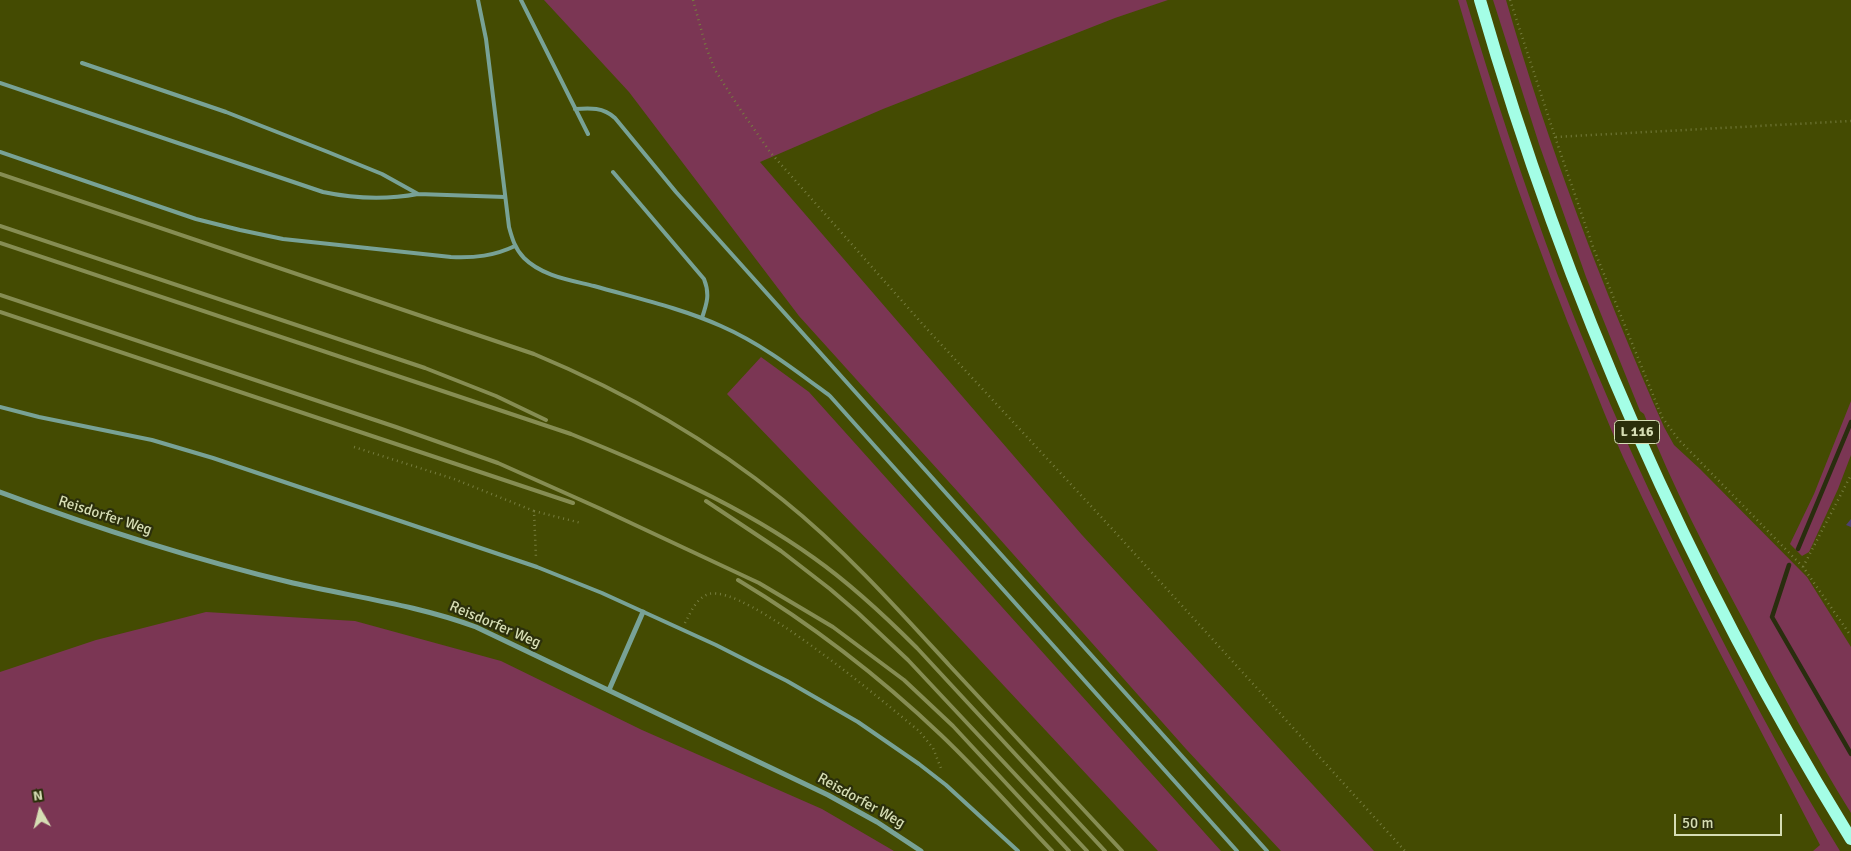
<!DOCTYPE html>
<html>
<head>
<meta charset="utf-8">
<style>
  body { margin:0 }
  #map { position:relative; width:1851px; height:851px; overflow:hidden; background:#444b02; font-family:Signika,sans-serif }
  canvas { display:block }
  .north { position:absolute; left:15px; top:786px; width:50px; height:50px; -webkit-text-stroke:4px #2b2f0b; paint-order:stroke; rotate:352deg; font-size:14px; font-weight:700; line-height:20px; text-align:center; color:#d6ddb4 }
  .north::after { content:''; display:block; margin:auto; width:18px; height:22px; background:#d6ddb4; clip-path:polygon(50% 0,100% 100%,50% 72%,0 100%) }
  .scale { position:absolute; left:1674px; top:814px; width:108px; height:22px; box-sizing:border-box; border:2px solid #d6ddb4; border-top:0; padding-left:6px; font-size:15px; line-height:18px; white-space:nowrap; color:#d6ddb4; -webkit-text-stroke:4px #2b2f0b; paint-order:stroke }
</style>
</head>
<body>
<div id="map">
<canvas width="1851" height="851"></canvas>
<div class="north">N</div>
<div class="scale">50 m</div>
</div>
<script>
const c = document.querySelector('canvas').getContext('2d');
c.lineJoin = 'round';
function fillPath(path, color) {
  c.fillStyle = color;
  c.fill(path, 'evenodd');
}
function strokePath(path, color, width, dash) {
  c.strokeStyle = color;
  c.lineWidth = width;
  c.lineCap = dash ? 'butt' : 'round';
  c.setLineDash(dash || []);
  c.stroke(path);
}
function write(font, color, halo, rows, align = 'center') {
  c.font = font + ' Signika,sans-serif';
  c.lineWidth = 4.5;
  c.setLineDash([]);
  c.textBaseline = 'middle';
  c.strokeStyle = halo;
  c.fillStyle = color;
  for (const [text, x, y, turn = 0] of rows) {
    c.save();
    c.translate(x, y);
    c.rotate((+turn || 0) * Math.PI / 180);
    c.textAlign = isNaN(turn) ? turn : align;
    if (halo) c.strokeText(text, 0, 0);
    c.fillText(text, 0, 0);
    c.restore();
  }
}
fillPath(new Path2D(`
  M544 0H1168L1115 18 883 109 760 162 1082 535 1374 851H1281L1186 749 958 492 799 316 629 92Z
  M1458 0H1466C1494 93 1524 185 1558 276 1603 394 1656 509 1713 622 1753 700 1794 777 1840 851H1813L1820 845C1754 716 1684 589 1623 457 1610 428 1598 397 1586 367 1536 247 1494 125 1458 0Z
  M1493 0H1506C1548 146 1603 289 1664 427L1674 445 1700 469 1807 577 1851 647V813C1813 752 1779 688 1746 625 1709 556 1672 486 1644 414L1640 411 1586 277 1539 144Z
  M761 357 809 392 1221 851H1158L882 555 727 394Z
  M1851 401V455L1838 489 1809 552 1802 556 1790 544 1814 494Z
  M206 612 355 621 501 661 642 730 822 809 894 851H0V672L96 640Z`), '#7b3654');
strokePath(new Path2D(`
  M1798 549 1851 422
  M1789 565 1772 617 1851 754`), '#292d0e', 4.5);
strokePath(new Path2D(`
  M693 0 706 47 715 70 738 106 770 152 926 328 1115 532 1405 851
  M1510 0 1555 137 1851 121
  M1555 137 1593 247 1662 417 1679 440 1803 567 1851 636
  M354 447 454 479 534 511 536 558
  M534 511 581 523
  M1803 567 1851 475
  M685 623C691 612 696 598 709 594 746 584 886 704 919 731L933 748 942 771`), '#767d3f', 2.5, [1, 4]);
strokePath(new Path2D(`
  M478 0 486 39 509 227C512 238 515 249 524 258 542 276 570 280 594 286 636 298 681 308 721 326 762 344 795 370 830 396L1237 851
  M521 0 588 134
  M82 63 226 112 328 152 382 174 418 194 505 197
  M0 83 323 192C356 199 385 200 418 194
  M575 109C590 108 603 107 615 118L676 192 1267 851
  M0 152 196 219 240 230 283 239 451 257C475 258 494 256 515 246
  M613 172 704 279C710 294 707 303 702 318
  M0 407 39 417 152 440 213 458 537 567 602 593 716 645 787 681 858 722 919 764 946 785 1018 851`), '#78a296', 4);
strokePath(new Path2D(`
  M0 492C96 528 193 559 293 583 354 597 417 605 476 627L828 795 877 822 921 851
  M609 690 643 612`), '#78a296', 5);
strokePath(new Path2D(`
  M1480 0C1565 295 1690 578 1851 839`), '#a4fee6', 12);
strokePath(new Path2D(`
  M0 174 534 354C623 391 708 439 783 500 844 549 896 607 949 665 1007 727 1064 789 1122 851
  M0 226 425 368 496 396 546 420
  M0 243 571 434C655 468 740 505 814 558 852 585 885 616 917 648L1105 851
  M0 295 396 427 498 463 601 509 759 583 833 627 904 680 953 726 1069 851
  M0 312 573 503
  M706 501 781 551 830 589 858 613 908 660 1087 851
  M738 580C811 624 880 677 941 735 980 772 1015 812 1052 851`), '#868d53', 4);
fillPath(new Path2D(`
  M1851 519V527L1846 525Z`), '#4e4071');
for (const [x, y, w] of [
  [1637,432,45]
]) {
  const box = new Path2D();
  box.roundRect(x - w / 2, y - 11.5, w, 23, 4);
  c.fillStyle = '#2b2f0b';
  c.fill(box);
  strokePath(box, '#d6ddb4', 1);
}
write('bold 14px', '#d6ddb4', null, [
  ["L 116",1637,432]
]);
write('15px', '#d6ddb4', '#2b2f0b', [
  ["Reisdorfer Weg",105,516,18],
  ["Reisdorfer Weg",495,625,23],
  ["Reisdorfer Weg",861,801,29]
]);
</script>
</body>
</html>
